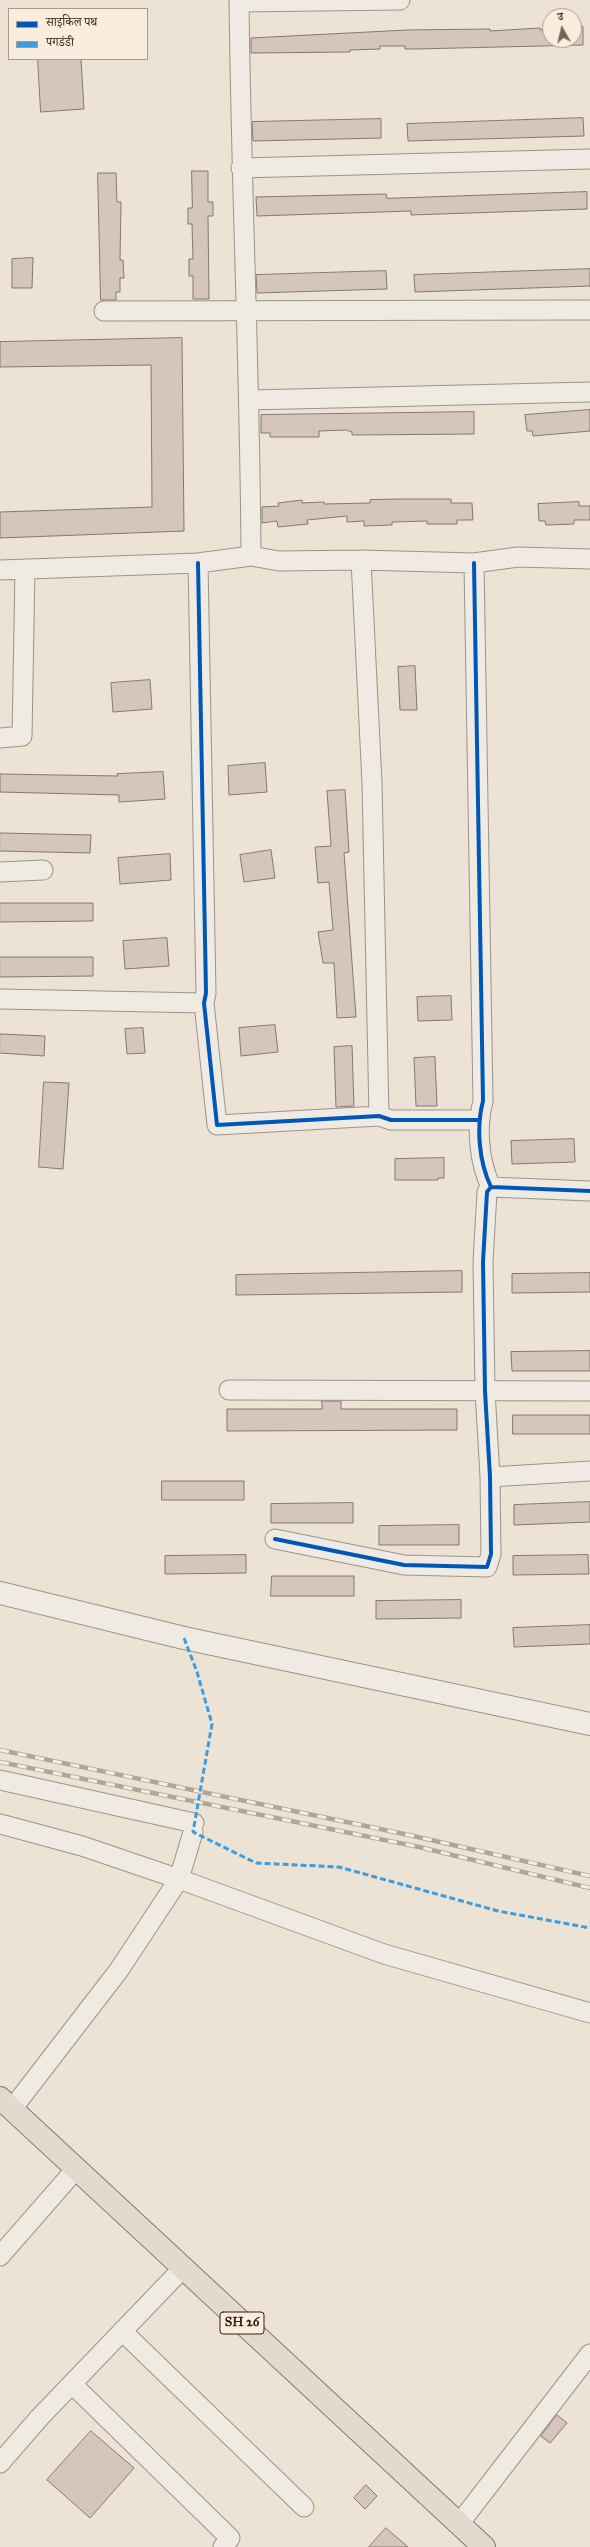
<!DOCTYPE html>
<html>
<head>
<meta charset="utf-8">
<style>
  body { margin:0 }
  #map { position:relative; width:590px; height:2547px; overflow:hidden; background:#ece3d5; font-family:"IM FELL Great Primer","Noto Serif Devanagari",serif }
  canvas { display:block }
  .legend { position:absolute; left:8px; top:8px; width:140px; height:52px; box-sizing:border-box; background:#f9eddd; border:1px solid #ac998b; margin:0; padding:5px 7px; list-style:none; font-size:12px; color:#381c11 }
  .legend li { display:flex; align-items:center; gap:8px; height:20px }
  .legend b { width:20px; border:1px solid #ac998b }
  .north { position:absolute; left:542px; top:8px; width:40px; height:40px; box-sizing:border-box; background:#f9eddd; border:1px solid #ac998b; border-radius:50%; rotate:352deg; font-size:11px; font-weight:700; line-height:16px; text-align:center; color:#381c11 }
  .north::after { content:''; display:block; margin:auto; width:14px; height:18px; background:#776256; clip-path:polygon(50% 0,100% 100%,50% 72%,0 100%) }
</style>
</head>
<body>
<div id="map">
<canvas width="590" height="2547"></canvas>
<ul class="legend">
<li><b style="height:5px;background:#0057b8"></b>साइकिल पथ</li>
<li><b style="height:5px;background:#3e9bde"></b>पगडंडी</li>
</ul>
<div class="north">उ</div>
</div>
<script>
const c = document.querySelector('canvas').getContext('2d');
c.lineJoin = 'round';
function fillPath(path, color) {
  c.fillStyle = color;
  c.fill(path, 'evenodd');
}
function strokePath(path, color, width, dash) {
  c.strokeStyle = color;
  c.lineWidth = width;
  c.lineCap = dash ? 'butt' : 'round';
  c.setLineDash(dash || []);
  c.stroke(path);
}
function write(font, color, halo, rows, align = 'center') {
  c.font = font + ' "IM FELL Great Primer",serif';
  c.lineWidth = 3;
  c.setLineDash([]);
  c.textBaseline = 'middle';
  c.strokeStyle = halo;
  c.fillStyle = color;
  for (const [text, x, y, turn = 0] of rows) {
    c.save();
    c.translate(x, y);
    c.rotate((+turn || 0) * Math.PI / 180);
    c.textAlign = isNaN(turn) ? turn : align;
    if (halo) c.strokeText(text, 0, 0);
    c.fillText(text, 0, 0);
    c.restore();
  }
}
const building = new Path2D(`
  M583 27V45L416 49H405V46H380V49L350 50V52L251 53V38L407 30 490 29V31L540 28V30L550 29V40H574V28Z
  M38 59H81L84 109 41 112Z
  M583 118 584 136 408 141 407 124Z
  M381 119V138L253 141 252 122Z
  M192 171H208V202H213V216H208L209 299H193V276H189V259H193L192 224H188V208H192Z
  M98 173H116L117 202H121L120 260H123L124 278H120V292H116V300H101Z
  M587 192V209L411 215V211L257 216 256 197 386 194 387 198Z
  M33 258 32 288H12V259Z
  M590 269V286L415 292 414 275Z
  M386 271 387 289 257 293 256 275Z
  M182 338 184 531 0 538V512L152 507 151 365 0 367V342Z
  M590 410V431L533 436 532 431H527L525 415Z
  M474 412V434L352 435V432L346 430 319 431V437H270V433H261V415Z
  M401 499H451V503H472L473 520H457V524H427V521L392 522V525L364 526V521L347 522V516L307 520 308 524 278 527 277 521 262 523V507L279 506 278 503 302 500V503L324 502V504L370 503V500Z
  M579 502V506H590V520H574V524L546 525 545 521H539L538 504Z
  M415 666 417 710H400L398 667Z
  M150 680 152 709 113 712 111 683Z
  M265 763 267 792 229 795 228 766Z
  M163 772 165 799 119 802V795L0 792V774L118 776 117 774Z
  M345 790 349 852 344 853 356 1017 337 1018 334 963H323L318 932 333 930 329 882 318 883 315 847 331 846 327 791Z
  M0 833 91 835 90 853 0 851Z
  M271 850 275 878 244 882 240 855Z
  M170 854 171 880 120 884 118 858Z
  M0 903H93V921L0 922Z
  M167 938 169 966 125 969 123 941Z
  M0 957H93V976L0 977Z
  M451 996 452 1020 418 1021 417 997Z
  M275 1025 278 1052 241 1056 239 1028Z
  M143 1028 145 1053 127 1054 125 1029Z
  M0 1034 45 1036 44 1056 0 1053Z
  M352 1046 354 1106 336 1107 334 1047Z
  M435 1057 437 1106H416L414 1058Z
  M44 1082 69 1083 63 1169 39 1167Z
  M574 1139 575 1162 512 1164 511 1141Z
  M444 1158V1178H438V1180H395V1159Z
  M462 1271V1292L236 1295V1275Z
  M590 1273V1292L512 1293V1274Z
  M590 1351V1371H512L511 1352Z
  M322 1401H341V1409H457V1430L227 1431V1409H322Z
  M513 1415H590V1434H513Z
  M162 1481H244V1500H162Z
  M590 1502V1522L514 1525V1505Z
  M353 1503V1523H271V1504Z
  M459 1525V1545H379V1526Z
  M246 1555V1573L165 1574V1556Z
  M588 1555 589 1574 513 1575V1556Z
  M272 1576H354V1596H271Z
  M461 1600V1618L376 1619V1601Z
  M590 1625V1644L514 1647 513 1628Z
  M557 2415 567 2423 550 2443 541 2436Z
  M91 2431 134 2468 90 2518 47 2480Z
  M366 2485 377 2496 365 2509 354 2498Z
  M386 2528 408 2547H369Z`);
fillPath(building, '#d5c5bc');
strokePath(building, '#827970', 1);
const minor = new Path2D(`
  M239 0C241 185 250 370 251 556
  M239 2 400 0
  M241 168 590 159
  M104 311 590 310
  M250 400 590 392
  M361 560 372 783 379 1116
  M198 563 206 993 204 1003 217 1125 379 1116 391 1120H478
  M474 563 483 1101C476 1128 479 1162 491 1187
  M0 570 198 563 251 556 279 561 361 560 474 563 518 557 590 559
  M0 738 22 736 25 569
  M0 872 43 870
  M0 999 204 1003
  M229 1390 590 1391
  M490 1477 590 1471
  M275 1539 404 1565 487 1567 491 1554 490 1477 485 1391 483 1262 487 1192 491 1187 590 1191
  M0 1780 194 1823
  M0 1824 82 1846 179 1879 384 1954 590 2013
  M12 2109 119 1970 179 1879 193 1832
  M0 2256 76 2169
  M122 2331 304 2507
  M72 2384 230 2538 223 2547
  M0 2463 40 2417 183 2268
  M459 2524 590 2354`);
const tertiary = new Path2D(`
  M0 1593 184 1638 590 1724`);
const primary = new Path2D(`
  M0 2098 484 2547`);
strokePath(minor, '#9c938a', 21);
strokePath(tertiary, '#9c938a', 24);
strokePath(primary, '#827970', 24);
strokePath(minor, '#efebe3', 19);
strokePath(tertiary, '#efebe3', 22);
strokePath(primary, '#e2dace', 22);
const rail = new Path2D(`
  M0 1750 409 1835 590 1876
  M0 1762 419 1847 590 1888`);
strokePath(rail, '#aca69f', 4.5);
strokePath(rail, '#f9eddd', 3, [9]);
strokePath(new Path2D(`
  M184 1638 197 1672 212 1724 193 1832 256 1863 339 1867 498 1911 590 1928`), '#3e9bde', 3, [6, 3]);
strokePath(new Path2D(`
  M198 563 206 993 204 1003 217 1125 379 1116 391 1120H478
  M474 563 483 1101C476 1128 479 1162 491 1187
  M275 1539 404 1565 487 1567 491 1554 490 1477 485 1391 483 1262 487 1192 491 1187 590 1191`), '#0057b8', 4);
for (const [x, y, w] of [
  [242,2323,44]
]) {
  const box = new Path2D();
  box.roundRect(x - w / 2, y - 11, w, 22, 3);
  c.fillStyle = '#f9eddd';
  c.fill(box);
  strokePath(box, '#381c11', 1);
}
write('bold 13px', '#381c11', null, [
  ["SH 26",242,2323]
]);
</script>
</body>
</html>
